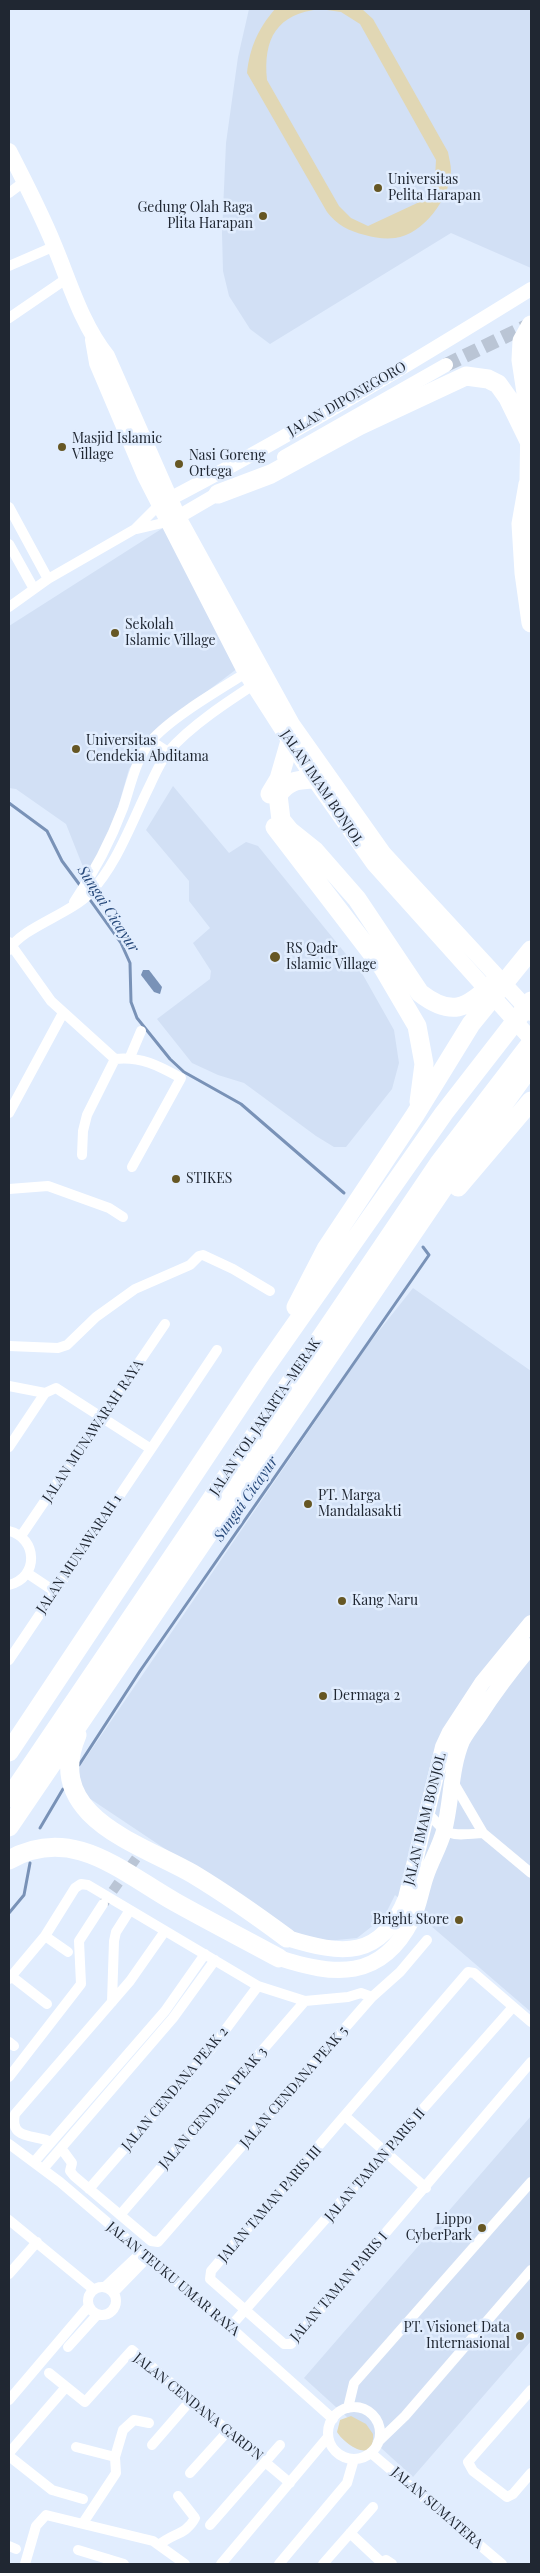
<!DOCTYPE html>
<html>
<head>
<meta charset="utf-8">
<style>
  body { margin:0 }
  #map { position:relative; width:540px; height:2573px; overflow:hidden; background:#e1edfe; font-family:"Playfair Display",serif }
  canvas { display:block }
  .frame { position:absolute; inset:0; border:10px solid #202732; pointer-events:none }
</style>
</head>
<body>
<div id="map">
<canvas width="540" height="2573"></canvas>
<div class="frame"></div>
</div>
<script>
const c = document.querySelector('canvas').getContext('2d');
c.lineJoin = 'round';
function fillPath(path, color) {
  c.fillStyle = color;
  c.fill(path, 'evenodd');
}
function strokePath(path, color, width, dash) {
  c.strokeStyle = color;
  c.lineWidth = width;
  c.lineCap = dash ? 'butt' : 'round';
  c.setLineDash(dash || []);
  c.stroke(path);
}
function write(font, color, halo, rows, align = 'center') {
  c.font = font + ' "Playfair Display",serif';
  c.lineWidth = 5;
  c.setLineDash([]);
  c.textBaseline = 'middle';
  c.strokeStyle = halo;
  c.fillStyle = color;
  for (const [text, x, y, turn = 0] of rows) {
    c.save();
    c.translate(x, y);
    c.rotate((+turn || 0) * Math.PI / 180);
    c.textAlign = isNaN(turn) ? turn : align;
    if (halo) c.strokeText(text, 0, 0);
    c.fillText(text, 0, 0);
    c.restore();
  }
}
fillPath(new Path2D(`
  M249 9H531V268L451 233 270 344 250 329 229 296 223 271 222 233 226 143 238 57Z
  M166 526 238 668 156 730 129 769 113 825 89 882 66 824 16 789 9 788V626Z
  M173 786 229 853 246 842 258 846 363 975 394 1030 399 1063 392 1089 346 1147H334L316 1136 244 1083 218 1075 192 1063 157 1019 210 979 211 971 193 943 210 928 189 901V881L146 830Z
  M413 1288 531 1371V2012L395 1895 384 1917 357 1938 306 1943 68 1784 367 1346Z
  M531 2116V2341L413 2477 304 2378Z`), '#d2e0f5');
fillPath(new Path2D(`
  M275 9H362L373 19 448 152C449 158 451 165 451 171 450 198 423 235 395 238 385 239 375 238 365 235 349 231 337 225 327 212L247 73C250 47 258 29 275 9ZM320 9 341 12 360 24 436 160 435 177 428 198 368 226 351 218 339 206 267 80C263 38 277 14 320 9Z
  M351 2416 366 2424 373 2434C375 2465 345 2445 337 2432L340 2420Z`), '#e1d7b4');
fillPath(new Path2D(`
  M143 970H149L162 987 160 994 154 992 141 975Z`), '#7992b7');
strokePath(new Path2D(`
  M9 803 47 831 62 861 82 888
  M88 897 121 943 130 963 131 1002 137 1018 170 1059 184 1072 241 1104 344 1193
  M79 1765 140 1671 429 1255 423 1247
  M40 1828 63 1789
  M9 1913 24 1895 30 1863`), '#7992b7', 3);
strokePath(new Path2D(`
  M104 1903 145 1846`), '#bac5d5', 10, [10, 5]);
strokePath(new Path2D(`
  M446 365 531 324`), '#bac5d5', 14, [14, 7]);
strokePath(new Path2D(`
  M9 193 25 181
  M9 266 55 246
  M9 318 66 279
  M9 507 48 579
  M137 529 167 522
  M9 544 34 589
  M9 607 48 579 135 529 160 504
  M151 741 168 752
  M74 902C93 874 111 840 123 808 131 785 135 760 151 741 170 718 222 688 249 671
  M9 942 51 1001 115 1059 87 1115 83 1131 82 1155
  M9 950C21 928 70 914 89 894 117 865 132 821 150 785 155 774 161 761 168 752 190 726 230 700 258 682
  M130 1057 141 1031
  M115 1059C141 1056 159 1066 181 1078L132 1167
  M9 1113 63 1013
  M9 1189 48 1186 109 1208 123 1217
  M9 1346 58 1348 67 1345 96 1317 135 1289 190 1265 199 1256 203 1255 233 1269 270 1291
  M9 1386 45 1393
  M9 1447 45 1393 56 1388 151 1449 9 1660
  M151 1449 217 1350
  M9 1531C38 1538 39 1578 9 1585
  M21 1536 165 1324
  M27 1573 54 1591
  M452 1780 483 1833 531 1873
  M426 1811C450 1837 447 1836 483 1833
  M45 1936 68 1952
  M11 1976 47 2004
  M9 1979 45 1936 75 1888 81 1884 88 1885 258 1986 305 2001 348 1997 361 1993 372 1997
  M112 2002 114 1941 116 1932 130 1910
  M531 2022 474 1973 468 1972 211 2271 210 2279 284 2344H291L531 2062
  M9 2042 14 2046
  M9 2077 81 1984 79 1941 103 1904
  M346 2117 426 2188
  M51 2142C36 2134 9 2141 15 2114L130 1981 165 1931
  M9 2144 60 2182 230 2327 333 2419
  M61 2148 72 2163 70 2171 74 2176 151 2241 158 2242 372 1997 400 1972 427 1940
  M34 2162 165 2011 205 1954
  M43 2169 173 2018 215 1960
  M89 2189 211 2049 258 1986
  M120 2215 305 2001
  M9 2220 93 2289
  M9 2274 37 2242
  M88 2301a14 14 0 1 1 28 0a14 14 0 1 1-28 0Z
  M105 2287 141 2253
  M114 2292 147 2258
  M230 2327 513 2007
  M68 2347 97 2315
  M49 2373 85 2402 132 2350 290 2483
  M531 2390 468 2462 473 2471 507 2497 513 2494 531 2473
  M9 2400 88 2307
  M328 2433a26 26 0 1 1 52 0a26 26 0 1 1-52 0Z
  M348 2408 354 2383 531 2182
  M378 2442 405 2416 531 2270
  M152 2445 191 2400
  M76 2447 115 2457
  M9 2453 66 2387
  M371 2453 502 2564
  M9 2456 52 2490 83 2499
  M190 2473 228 2431
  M83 2523 116 2473 115 2457 123 2430 134 2420 149 2423
  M210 2525 280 2445
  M350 2533 381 2562
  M159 2545C173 2533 186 2535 195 2518L178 2496
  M9 2546 16 2549
  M78 2550 124 2564
  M25 2564 36 2526 46 2515 153 2541 185 2564
  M221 2564 328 2437
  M279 2564 347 2483 354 2459
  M323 2564 373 2507
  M380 2564 386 2560 392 2564`), '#fff', 10);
strokePath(new Path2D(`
  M284 457 446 365
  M160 504C287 438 410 364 531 289
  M178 517 226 489`), '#fff', 14);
strokePath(new Path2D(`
  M9 151C25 182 41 213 54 245 70 283 81 323 107 356L178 517 292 724 384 854 531 1013
  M93 340 97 363 145 476 246 673 314 779 374 864 531 1039
  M287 1938C342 1955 381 1960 406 1898L443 1747 450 1732 482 1683 531 1623
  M279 1958C334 1976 381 1981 412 1920 419 1907 421 1890 426 1876 431 1861 440 1846 444 1831 452 1801 450 1770 462 1741 466 1733 473 1724 479 1716 495 1691 512 1669 531 1646`), '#fff', 16);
strokePath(new Path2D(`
  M531 325 522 341 521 360 530 419 529 480 531 496
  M528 484 521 524 524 573 531 623
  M218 494 271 474 359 426 466 376 488 379 498 384 508 398 529 441
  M314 779C298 780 288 780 278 795L281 820 290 831 315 851 357 899 420 993C451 1017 467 1009 492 984
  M270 794 279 779 290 741
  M275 827 383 968 417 1026 424 1064 419 1102
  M458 1187 531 1101
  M296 1307 326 1249 415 1115 471 1024 531 950
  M77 1735C42 1817 141 1844 193 1874 226 1894 256 1915 287 1938
  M9 1752 262 1372 444 1113 531 1001
  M9 1798 439 1163 531 1043
  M9 1827 449 1180 531 1066
  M9 1860C72 1824 122 1872 175 1902 209 1921 244 1939 279 1958`), '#fff', 19);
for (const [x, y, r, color] of [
  [378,188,5,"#665724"],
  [263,216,5,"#665724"],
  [62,447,5,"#665724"],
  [179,464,5,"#665724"],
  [115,633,5,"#665724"],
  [76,749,5,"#665724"],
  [275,957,6,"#665724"],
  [176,1179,5,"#665724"],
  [308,1504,5,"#665724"],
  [342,1601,5,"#665724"],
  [323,1696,5,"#665724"],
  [459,1920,5,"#665724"],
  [482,2228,5,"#665724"],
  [520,2336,5,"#665724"]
]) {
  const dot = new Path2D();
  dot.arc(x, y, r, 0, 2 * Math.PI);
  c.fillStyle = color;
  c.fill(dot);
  strokePath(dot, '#e1edfe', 2);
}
write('14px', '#202732', '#e1edfe', [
  ["Universitas",388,180],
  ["Pelita Harapan",388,196],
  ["Gedung Olah Raga",253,208,"right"],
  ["Plita Harapan",253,224,"right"],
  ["Masjid Islamic",72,439],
  ["Village",72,455],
  ["Nasi Goreng",189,456],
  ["Ortega",189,472],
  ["Sekolah",125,625],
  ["Islamic Village",125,641],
  ["Universitas",86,741],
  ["Cendekia Abditama",86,757],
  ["RS Qadr",286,949],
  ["Islamic Village",286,965],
  ["STIKES",186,1179],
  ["PT. Marga",318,1496],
  ["Mandalasakti",318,1512],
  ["Kang Naru",352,1601],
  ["Dermaga 2",333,1696],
  ["Bright Store",449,1920,"right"],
  ["Lippo",472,2220,"right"],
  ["CyberPark",472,2236,"right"],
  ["PT. Visionet Data",510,2328,"right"],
  ["Internasional",510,2344,"right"]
], 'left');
write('14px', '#202732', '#e1edfe', [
  ["JALAN DIPONEGORO",347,399,-30],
  ["JALAN IMAM BONJOL",322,788,56],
  ["JALAN TOL JAKARTA–MERAK",265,1417,-56],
  ["JALAN MUNAWARAH RAYA",93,1431,-56],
  ["JALAN MUNAWARAH 1",79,1554,-56],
  ["JALAN IMAM BONJOL",425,1819,-76],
  ["JALAN CENDANA PEAK 5",294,2087,-49],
  ["JALAN CENDANA PEAK 2",175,2089,-50],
  ["JALAN CENDANA PEAK 3",213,2108,-49],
  ["JALAN TAMAN PARIS II",375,2165,-49],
  ["JALAN TAMAN PARIS III",270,2204,-49],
  ["JALAN TEUKU UMAR RAYA",173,2279,40],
  ["JALAN TAMAN PARIS I",339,2287,-49],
  ["JALAN CENDANA GARD'N",198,2407,39],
  ["JALAN SUMATERA",437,2508,41]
]);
write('italic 15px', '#284a7b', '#e1edfe', [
  ["Sungai Cicayur",108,909,57],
  ["Sungai Cicayur",246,1499,-55]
]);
</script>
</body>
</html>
